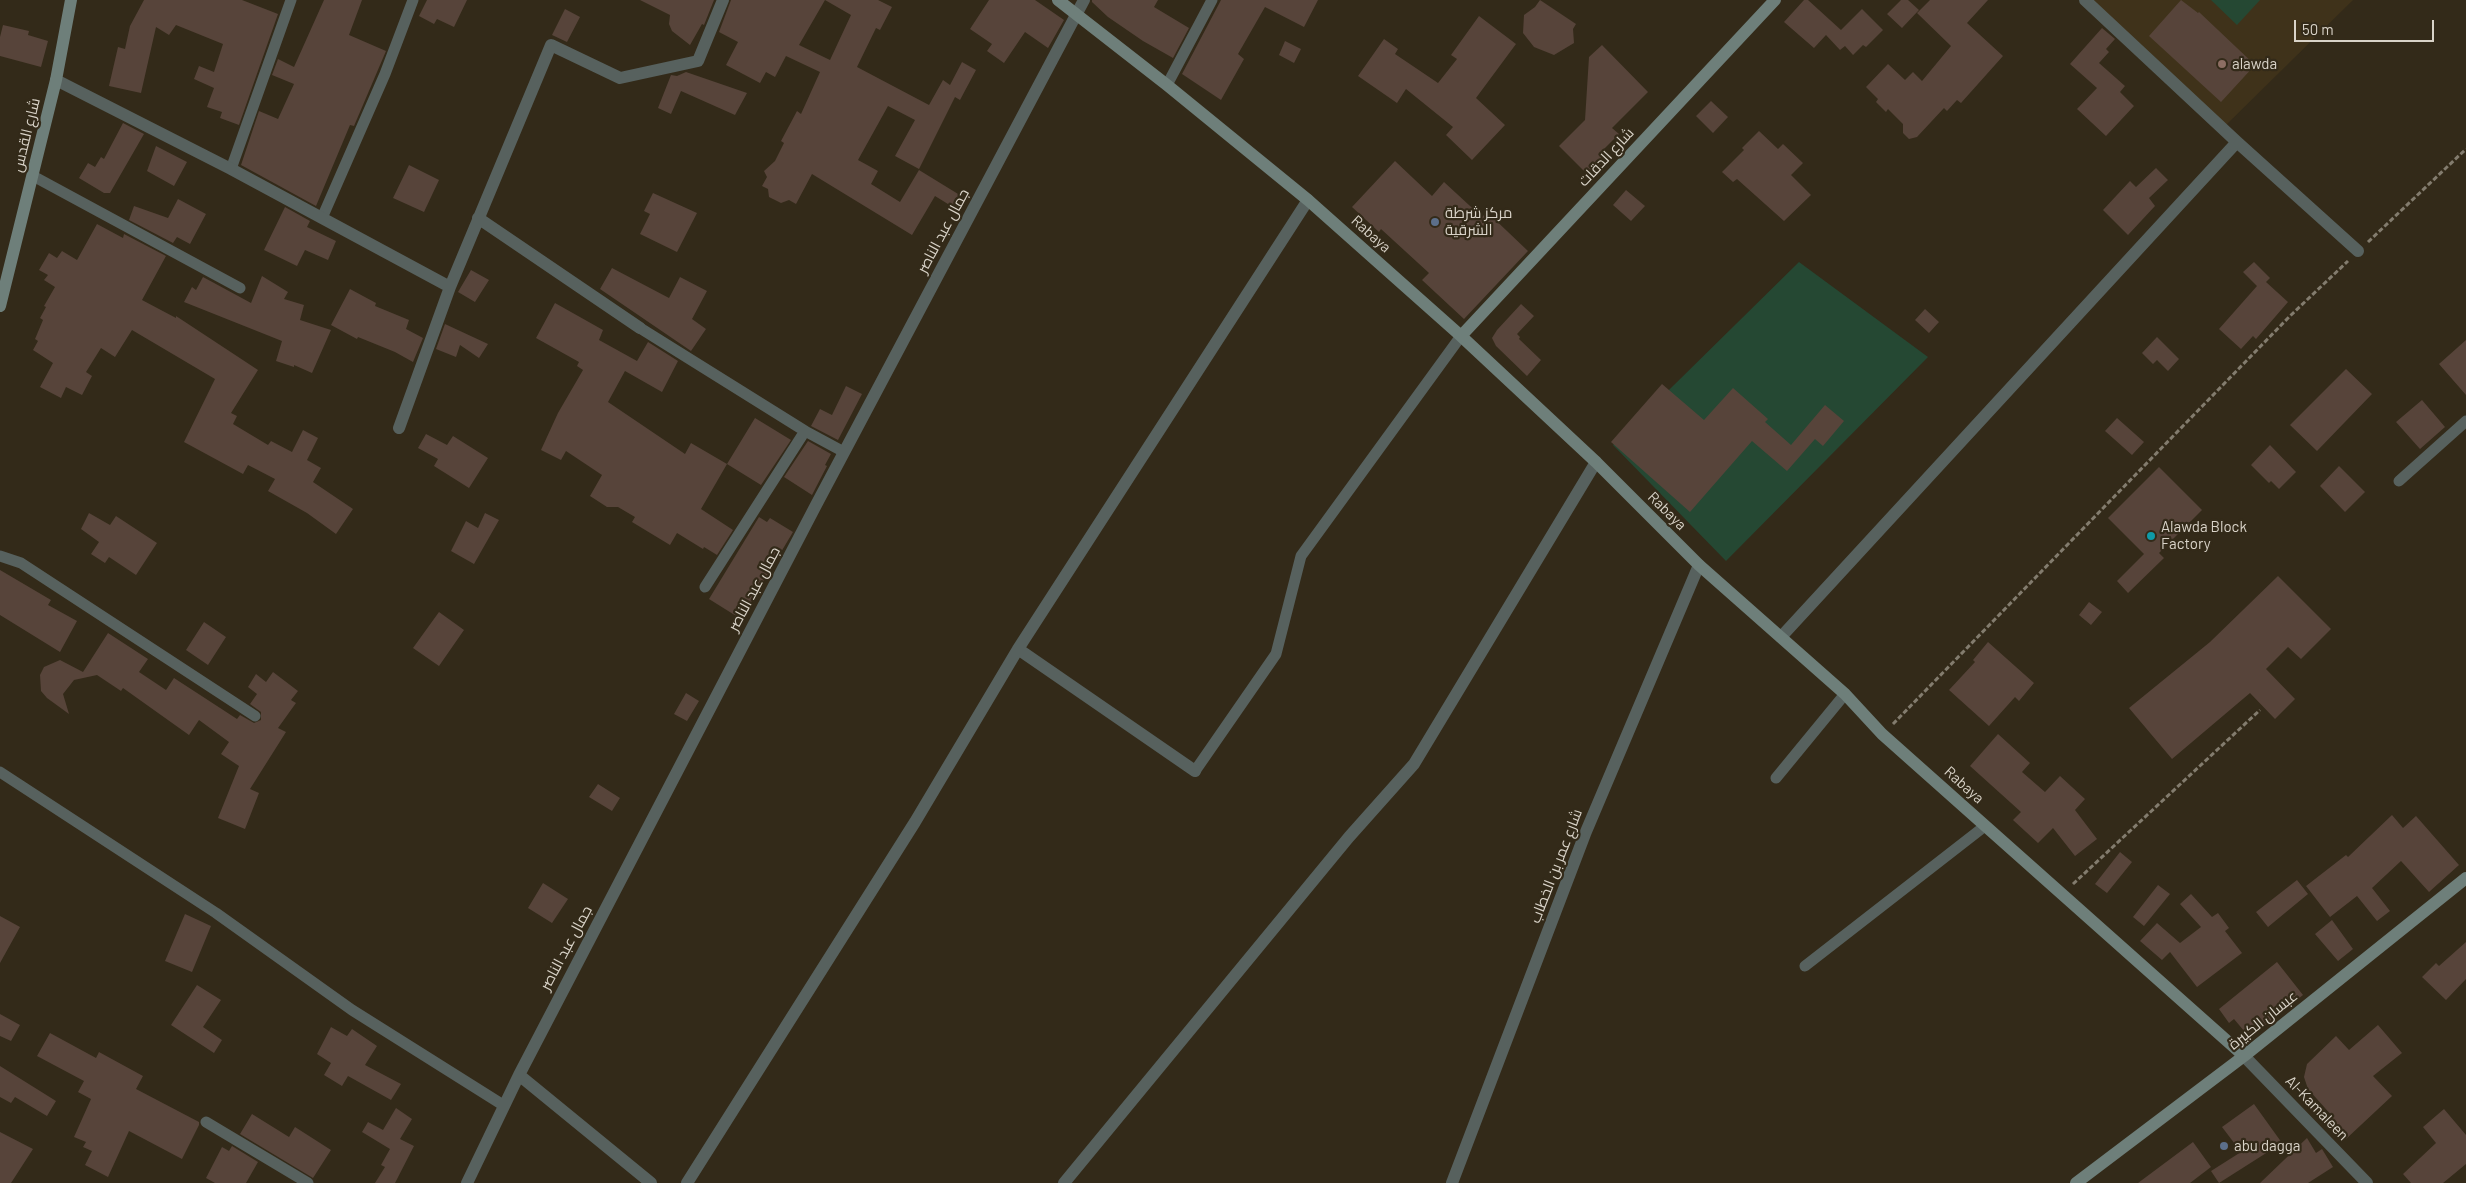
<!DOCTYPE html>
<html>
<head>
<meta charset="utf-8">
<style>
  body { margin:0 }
  #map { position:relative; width:2466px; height:1183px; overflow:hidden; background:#332a19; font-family:Barlow,sans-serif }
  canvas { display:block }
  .scale { position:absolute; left:2294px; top:20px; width:140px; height:22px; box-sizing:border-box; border:2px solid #d9d3c8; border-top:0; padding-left:6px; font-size:15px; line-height:18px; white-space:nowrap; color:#d9d3c8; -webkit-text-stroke:4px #332a19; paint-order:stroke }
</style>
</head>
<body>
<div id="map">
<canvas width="2466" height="1183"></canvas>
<div class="scale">50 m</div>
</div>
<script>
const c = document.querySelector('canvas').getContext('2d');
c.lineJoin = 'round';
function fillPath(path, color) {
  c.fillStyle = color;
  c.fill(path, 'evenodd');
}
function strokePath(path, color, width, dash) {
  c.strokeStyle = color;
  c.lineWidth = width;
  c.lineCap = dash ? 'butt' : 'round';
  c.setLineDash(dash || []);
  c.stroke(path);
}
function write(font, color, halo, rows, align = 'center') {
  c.font = font + ' Barlow,Cairo,sans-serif';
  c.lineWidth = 4.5;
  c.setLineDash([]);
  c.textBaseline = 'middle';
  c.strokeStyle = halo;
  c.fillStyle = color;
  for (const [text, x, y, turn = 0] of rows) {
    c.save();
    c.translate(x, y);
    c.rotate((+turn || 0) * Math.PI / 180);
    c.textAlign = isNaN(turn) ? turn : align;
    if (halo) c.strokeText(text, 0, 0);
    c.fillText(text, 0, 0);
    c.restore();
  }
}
fillPath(new Path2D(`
  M2090 0H2353L2223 128Z`), '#3f321a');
fillPath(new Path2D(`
  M2211 0H2260L2237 25Z
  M1799 262 1928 357 1726 561 1613 445Z`), '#254833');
fillPath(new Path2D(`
  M144 0H242L278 14 239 125 220 118 222 112 207 107 214 88 194 79 199 66 214 72 223 44 176 25 169 35 156 27 141 93 109 86 118 47 125 49 130 26Z
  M324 0H362L349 35 386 51 354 126 350 125 316 206 241 165 259 111 278 119 294 84 272 75 278 59 294 67Z
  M427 0H467L454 27 437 19 434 24 419 16Z
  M640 0H714L704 25 702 24 690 45 672 31 669 24 670 15Z
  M731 0H878L892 7 880 30 876 28 857 67 929 105 943 80 950 85 962 62 976 70 960 100 955 97 919 169 895 156 915 120 888 106 858 160 878 171 871 184 900 202 919 170 963 197 956 209 935 196 912 235 812 174 796 204 789 200 781 203 769 197 768 189 762 186 767 177 764 171 775 161 784 143 781 141 797 111 801 114 820 72 786 56 775 77 766 72 760 83 726 65 738 42 719 32ZM825 0 851 15 830 60 799 45Z
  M989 0H1035L1064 20 1048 48 1025 32 1004 63 987 51 992 44 970 29Z
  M1092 0H1158L1154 7 1189 28 1173 58 1143 41 1108 17 1092 2Z
  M1221 0H1318L1304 27 1265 7 1238 54 1244 59 1221 100 1182 74Z
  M1540 0 1576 24 1573 29 1574 43 1554 55 1534 47 1523 33 1524 15 1535 7Z
  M1804 0H1808L1841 30 1862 9 1883 30 1866 47 1863 45 1853 55 1845 46 1840 50 1826 35 1814 48 1784 22Z
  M1901 0H1908L1919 10 1902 28 1887 14Z
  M1930 0H1988L1967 23 2003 56 1961 103 1957 100 1947 111 1944 108 1917 137 1909 139 1903 133V124L1888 109 1886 112 1876 102 1878 99 1866 87 1888 64 1905 80 1913 72 1922 81 1951 46 1917 13Z
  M2181 0 2198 13 2199 12 2255 65 2221 102 2149 36Z
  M565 9 580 17 567 42 552 35Z
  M1479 16 1516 44 1476 98 1505 125 1472 160 1446 135 1453 127 1406 89 1397 103 1358 76 1384 39 1398 49 1395 54 1438 83 1457 59 1451 55Z
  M3 25 29 31 28 35 48 41 41 67 0 56V37Z
  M2102 28 2115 39 2106 49 2109 52 2099 63 2125 86 2120 92 2134 106 2106 136 2077 109 2097 88 2070 64Z
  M1285 41 1301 49 1294 63 1279 55Z
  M1602 45 1648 92 1612 128 1619 134 1602 151 1608 157 1589 176 1559 146 1585 120 1589 57Z
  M686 72 747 93 735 115 681 91 671 114 658 108 671 75 677 76Z
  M1711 101 1728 117 1713 133 1696 116Z
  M123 123 144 134 110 193H104L79 178 88 163 95 167 101 157 104 159Z
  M1759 131 1778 149 1783 144 1803 163 1791 175 1811 195 1784 221 1737 179 1733 182 1722 172 1744 150 1742 148Z
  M156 146 187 162 174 186 147 171Z
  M1395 161 1432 196 1444 182 1482 217 1487 212 1528 251 1464 319 1422 280 1429 273 1381 229 1379 232 1352 207Z
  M409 165 439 180 424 212 393 198Z
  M2156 168 2168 180 2149 198 2155 206 2128 235 2103 210 2130 181 2136 187Z
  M1626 190 1645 206 1631 221 1613 205Z
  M653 193 697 213 677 252 640 234 650 214 644 211Z
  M178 199 206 214 190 244 177 237 173 243 129 220 134 206 168 218Z
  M285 207 310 221 307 227 336 241 328 260 305 250 297 266 264 250Z
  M97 224 123 238 124 234 166 256 142 300 176 318V316L258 370 231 413 237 416 233 424 268 445 271 441 292 452 303 430 318 438 307 460 321 468 313 482 353 509 336 534 307 513 268 491 275 479 248 465 243 474 184 442 215 379 132 330 115 357 101 348 86 372 92 376 82 395 66 387 61 398 40 387 53 363 33 350 38 341 35 339 43 320 40 318 46 307 44 306 55 287 44 280 48 275 39 270 49 253 57 258 62 251 77 260Z
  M2254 262 2270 278 2266 282 2288 302 2256 339 2253 336 2241 349 2219 329 2257 286 2243 272Z
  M612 268 669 298 680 277 707 291 692 319 706 329 691 351 600 289Z
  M471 270 489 280 475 302 458 292Z
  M262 276 288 292 284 299 304 305 300 320 331 330 312 373 294 365V367L276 361 282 341 184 302 192 287 196 290 203 277 251 303Z
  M350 289 376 303 375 306 409 320 406 329 423 338 413 362 395 352 358 337 357 339 331 325Z
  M555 303 603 330 599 340 637 361 648 342 678 361 662 392 625 371 608 402 685 454 691 443 727 464 701 509 733 530 717 555 704 547 703 549 677 533 670 545 632 522 635 517 618 507H607L590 496 602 475 566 451 561 460 541 450 558 413 583 370 577 366 579 362 536 338Z
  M1521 304 1534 316 1517 334 1520 337 1519 339 1541 360 1527 376 1496 346 1492 338 1497 330Z
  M1925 309 1939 322 1929 333 1915 320Z
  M445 324 488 344 479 358 460 345 456 357 436 349Z
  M2157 337 2179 359 2168 371 2157 360 2153 364 2142 353Z
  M2466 340V395L2439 364Z
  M2346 369 2372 394 2317 451 2290 425Z
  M1662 384 1704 420 1733 388 1768 419 1765 422 1791 445 1825 405 1844 421 1823 446 1815 439 1787 471 1752 441 1690 512 1611 442Z
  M846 386 862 394 838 440 811 426 820 409 832 415Z
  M2422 400 2445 427 2420 449 2396 422Z
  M755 418 791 440 761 485 727 464Z
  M2117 418 2144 442 2132 455 2105 431Z
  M426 434 447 445 453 436 488 458 469 488 434 466 438 459 418 448Z
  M808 441 831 454 825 465 827 466 812 495 784 477Z
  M2270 445 2296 472 2279 489 2271 481 2269 483 2251 465Z
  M2339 466 2365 492 2345 512 2320 486Z
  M2159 467 2202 510 2159 553 2164 558 2128 593 2117 581 2144 554 2108 518Z
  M89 513 110 525 116 516 157 543 136 575 109 557 105 563 91 554 99 542 81 529Z
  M485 513 499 520 474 564 451 551 466 521 478 528Z
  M759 517 767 522 770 518 793 532 741 619 709 599Z
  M0 570 51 600 48 605 77 621 60 652 0 615Z
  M2278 576 2331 629 2301 659 2288 647 2266 669 2295 699 2275 719 2250 693 2172 759 2129 708 2210 642Z
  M2089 602 2102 612 2091 625 2079 615Z
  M439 612 464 630 439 666 413 648Z
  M204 622 226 637 208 665 186 650Z
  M108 633 148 659 139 672 166 690 174 678 237 719 240 715 254 723 261 720V712L250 704 257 694 248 687 256 674 266 682 273 672 298 691 291 700 296 703 278 728 286 732 250 789 259 793 245 829 218 818 239 766 221 754 229 742 199 720 189 735 123 688 121 691 97 675 74 680 63 694 69 714 47 698 41 691 40 675 44 667 60 660 83 672Z
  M1988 642 2034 683 2019 701 2015 697 1989 726 1949 690 1975 662 1973 660Z
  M686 693 699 701 687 721 674 714Z
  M1998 734 2030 763 2022 772 2045 792 2060 776 2085 799 2075 810 2097 839 2075 856 2053 828 2038 843 2013 820 2021 812 1970 766Z
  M598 784 620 798 612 811 589 797Z
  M2392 815 2403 828 2416 816 2459 865 2429 892 2401 861 2372 888 2390 911 2377 921 2357 896 2330 917 2306 886 2346 855 2348 857Z
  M2120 852 2132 862 2107 893 2095 884Z
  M2297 880 2308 894 2268 927 2256 912Z
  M543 883 568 899 552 923 528 908Z
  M2158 885 2170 894 2144 926 2133 917Z
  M2191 894 2212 917 2218 913 2229 928 2225 931 2242 953 2197 987 2170 952 2162 960 2140 941 2157 923 2180 943 2201 927 2180 904Z
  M185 914 211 926 192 972 165 961Z
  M0 916 20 927 0 963Z
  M2332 920 2353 949 2338 961 2315 934Z
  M2466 942V979L2446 1000 2422 977 2436 963 2439 966Z
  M2277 962 2303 995 2250 1038 2234 1019 2229 1023 2219 1009Z
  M197 985 221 1000 203 1027 222 1040 214 1053 171 1025Z
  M0 1014 20 1025 11 1041 0 1036Z
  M2378 1025 2402 1053 2373 1076 2392 1096 2346 1139 2330 1120 2333 1117 2308 1089 2304 1077 2307 1064 2336 1036 2349 1050Z
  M331 1027 347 1036 352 1029 377 1046 365 1065 401 1084 391 1100 348 1076 342 1086 324 1075 331 1063 317 1054Z
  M50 1033 96 1058 99 1052 143 1076 136 1089 199 1122V1125L182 1159 129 1131 108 1177 85 1165 92 1151 83 1147 86 1142 74 1137 91 1099 78 1092 84 1081 37 1056Z
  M0 1066 56 1101 47 1116 15 1097 11 1103 0 1097Z
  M2254 1104 2282 1143 2219 1183 2211 1171 2241 1152 2222 1127Z
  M396 1108 412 1119 400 1139 414 1146 395 1183H375L385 1167 381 1165 390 1149 362 1132 368 1122 383 1130Z
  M2444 1109 2466 1135V1164L2443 1183H2411L2403 1174 2436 1143 2423 1127Z
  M252 1114 289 1137 295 1127 331 1150 313 1178 240 1134Z
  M0 1132 33 1149 11 1183H0Z
  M2307 1138 2316 1153 2322 1149 2333 1167 2308 1183H2260Z
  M2193 1142 2211 1167 2190 1183H2138Z
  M232 1146 258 1162 246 1183H215L206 1178 222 1147 229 1151Z`), '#57443a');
strokePath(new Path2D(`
  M2368 242 2466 149
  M1893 724 2290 316 2348 261
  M2073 884 2260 710`), '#837c6e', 3, [5, 2.5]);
strokePath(new Path2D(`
  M1167 85 1212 0
  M231 169 291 0
  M33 176 240 288
  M322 218 385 74 413 0
  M640 328 805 431 844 452
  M2399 481 2466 421
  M0 556 21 563 255 716
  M705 587 805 431
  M1195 771 1276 654 1301 556 1461 336
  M0 772 216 913 352 1010 503 1105
  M1776 778 1845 694
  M1805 966 1985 826
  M206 1122 308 1183`), '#57615e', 11);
strokePath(new Path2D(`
  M2085 0 2237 142 2358 251
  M56 80 231 169 450 287
  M478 218 640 328
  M399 428 450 287 551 45 620 78 698 61 723 0
  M1781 637 2237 142
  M1018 649 1195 771
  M2244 1056 2367 1183
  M519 1075 651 1183
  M467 1183 519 1075 815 507 1084 0
  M687 1183 915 822 1018 649 1308 200
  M1064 1183 1349 837 1414 764 1596 462
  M1452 1183 1585 834 1699 565`), '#57615e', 12);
strokePath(new Path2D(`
  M1058 0 1167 85 1308 200 1461 336 1596 462 1699 565 1845 694 1882 734 2244 1056
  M0 306 56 80 71 0
  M1461 336 1775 0
  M2076 1183 2244 1056 2466 878`), '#6e7f7a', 12);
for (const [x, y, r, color] of [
  [2222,64,5,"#8d6e63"],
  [1435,222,5,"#5c6f8a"],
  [2151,536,5,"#0f9aa8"],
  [2224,1146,5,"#5c6f8a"]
]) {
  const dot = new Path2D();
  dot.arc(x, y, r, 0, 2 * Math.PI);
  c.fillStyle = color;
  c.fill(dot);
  strokePath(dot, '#332a19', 2);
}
write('15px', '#d9d3c8', '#332a19', [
  ["alawda",2232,64],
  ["مركز شرطة",1445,213],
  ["الشرقية",1445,230],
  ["Alawda Block",2161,527],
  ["Factory",2161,544],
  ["abu dagga",2234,1146]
], 'left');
write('15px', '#d9d3c8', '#332a19', [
  ["شارع القدس",26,135,-76],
  ["شارع الدقات",1606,157,-47],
  ["جمال عبد الناصر",943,231,-62],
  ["Rabaya",1371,234,42],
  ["Rabaya",1667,511,45],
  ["جمال عبد الناصر",754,589,-62],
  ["Rabaya",1964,785,42],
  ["شارع عمر بن الخطاب",1556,866,-69],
  ["جمال عبد الناصر",566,948,-62],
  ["عبسان الكبيرة",2263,1020,-39],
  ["Al-Kamaleen",2317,1108,46]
]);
</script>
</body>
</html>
